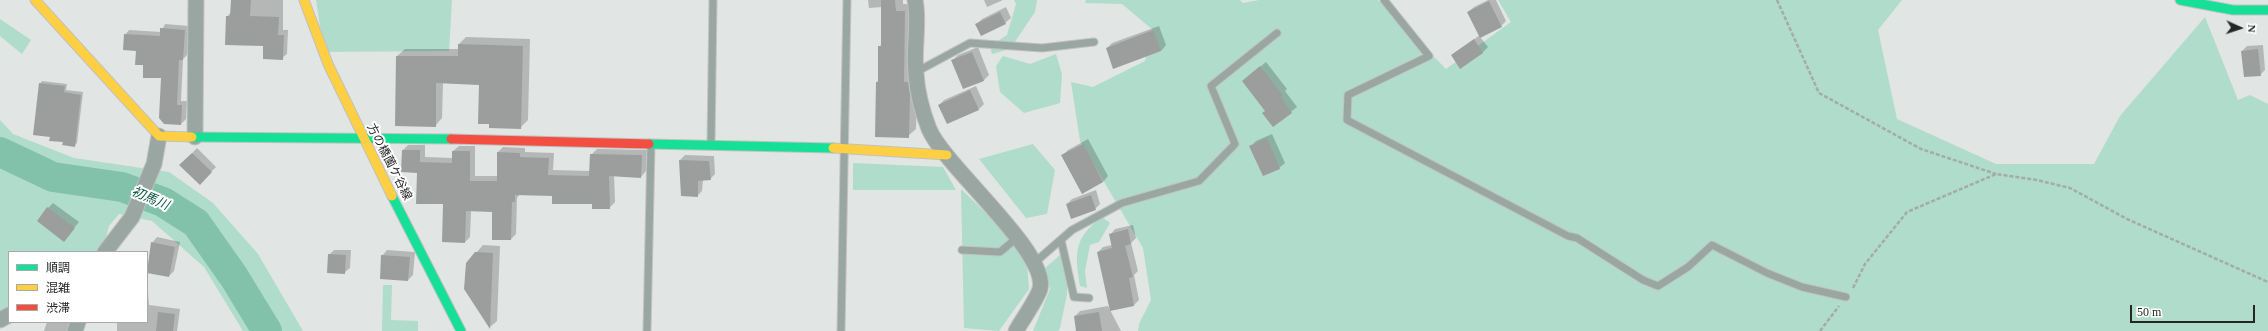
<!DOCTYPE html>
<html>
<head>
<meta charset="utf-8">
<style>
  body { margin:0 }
  #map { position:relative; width:2268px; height:331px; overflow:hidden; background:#e1e5e3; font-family:"Times New Roman","Noto Sans JP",serif }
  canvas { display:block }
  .legend { position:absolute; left:8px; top:251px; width:140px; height:72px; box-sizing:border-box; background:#fff; border:1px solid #a8a9a8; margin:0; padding:5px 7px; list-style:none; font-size:12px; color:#252726 }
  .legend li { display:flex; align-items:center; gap:8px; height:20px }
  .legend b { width:20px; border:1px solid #a8a9a8 }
  .north { position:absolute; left:2220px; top:8px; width:40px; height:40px; -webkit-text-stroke:3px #fff; paint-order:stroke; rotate:93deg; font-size:11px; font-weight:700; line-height:16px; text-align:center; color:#252726 }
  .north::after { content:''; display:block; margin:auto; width:14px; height:18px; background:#252726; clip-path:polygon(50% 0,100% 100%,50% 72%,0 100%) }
  .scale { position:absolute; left:2130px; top:305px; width:125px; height:18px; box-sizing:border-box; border:2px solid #252726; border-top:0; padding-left:5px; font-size:12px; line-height:14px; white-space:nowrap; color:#252726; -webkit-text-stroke:3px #fff; paint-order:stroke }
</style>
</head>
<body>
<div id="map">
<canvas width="2268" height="331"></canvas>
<ul class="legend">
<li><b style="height:5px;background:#16e098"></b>順調</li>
<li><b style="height:5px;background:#ffcf43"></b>混雑</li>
<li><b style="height:5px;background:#f24e42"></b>渋滞</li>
</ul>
<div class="north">N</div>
<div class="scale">50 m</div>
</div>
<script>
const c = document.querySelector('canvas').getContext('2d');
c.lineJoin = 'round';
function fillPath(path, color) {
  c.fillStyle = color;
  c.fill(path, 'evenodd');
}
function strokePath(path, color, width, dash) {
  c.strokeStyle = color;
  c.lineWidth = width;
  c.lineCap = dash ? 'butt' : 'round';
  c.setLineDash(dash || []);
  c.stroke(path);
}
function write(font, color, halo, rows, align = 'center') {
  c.font = font + ' "Times New Roman","Noto Sans JP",serif';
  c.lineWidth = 4;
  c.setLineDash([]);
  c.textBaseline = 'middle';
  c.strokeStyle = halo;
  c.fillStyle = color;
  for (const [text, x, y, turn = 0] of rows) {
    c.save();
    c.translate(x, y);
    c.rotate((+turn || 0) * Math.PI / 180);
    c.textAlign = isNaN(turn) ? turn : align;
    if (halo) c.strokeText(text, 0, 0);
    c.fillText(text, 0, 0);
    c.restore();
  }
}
fillPath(new Path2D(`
  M316 0H452L449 51 324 52Z
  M1014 0H1037L1035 12 1010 49 992 54 990 46 1007 35 1016 4Z
  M1086 0H1240L1243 3 1259 0H1378L1446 69 1511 22 1498 0H1902L1878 30 1897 119 1996 164H2094L2120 116 2205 17 2238 100 2250 95 2268 104V331H1138L1139 324 1151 300 1143 248 1080 141 1071 82 1093 87 1145 61 1153 30 1122 4 1085 3Z
  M0 19 31 40 22 54 0 36Z
  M1056 54 1062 74 1060 103 1024 113 1000 92 996 66 1003 56 1030 64Z
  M0 120 13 134 74 158 169 172 213 203 258 254 303 331H243L204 267 152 221 119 214 109 226 102 252H9V322H14L0 323Z
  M1033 144 1055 170 1047 214 1026 218 979 159Z
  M853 163 943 167 956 190H853Z
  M961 189 1026 251 1029 289 999 331 964 328Z
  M1102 217 1110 223 1099 242 1090 245 1085 271 1087 288 1080 286C1075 254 1073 238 1102 217Z
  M1060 255 1067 272V294L1060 328 1058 331H1033L1050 289 1045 268Z
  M383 285H392L391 320 418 321V331H382Z`), '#b0dccb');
fillPath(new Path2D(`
  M232 0H283V30H288L287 54 282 58 227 17 231 12Z
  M868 0H903V4H913L917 85 916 129 908 136 877 82 879 80V47L882 44V7L869 8Z
  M984 0H1003L987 7Z
  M1488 0H1496L1506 21 1501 26 1480 37 1488 47 1482 53 1452 55 1480 35 1468 12 1474 7Z
  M1006 7 1011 18 1005 23 982 35 977 24 982 19Z
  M165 24 189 26 188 54 183 59 181 101H187L186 119 181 124 162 77 144 64 137 50 125 35 129 30 161 32Z
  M1159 26 1166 45 1161 51 1107 48 1112 43Z
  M466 37 530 39 528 120 520 128 480 84 443 83 442 118 435 126 397 56 405 49H459V44Z
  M2263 45 2265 70 2260 75 2242 51 2247 46Z
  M978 47 989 75 984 80 964 88 952 61 958 55Z
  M1266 62 1287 89 1285 91 1297 107 1273 126 1266 111 1243 81Z
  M42 81 67 84 66 90 83 92 77 143 75 145 51 136 40 84Z
  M976 86 984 104 979 109 947 123 939 105 944 100Z
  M1272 134 1285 163 1279 168 1251 146 1256 141Z
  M1088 139 1108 176 1103 182 1082 192 1063 155 1068 150Z
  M408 145H425V157L453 158V151L459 146H475V176H498V152L503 147 525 148V152L554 153 553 170 591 171V155L597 149 647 150 646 171 641 177 614 175 615 202 609 208 553 195 520 194 517 198 516 234 511 239 493 211H471L470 237 465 242 444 203 403 150Z
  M197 148 216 167 200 183 181 165Z
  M685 155 714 156 715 174 710 179 703 180 702 191 697 196 680 160Z
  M1096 190 1100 204 1095 209 1067 204 1072 199Z
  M53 203 79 222 64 240 48 208Z
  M1133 225 1136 238 1131 243 1138 271 1134 275 1139 300 1134 305 1111 310 1098 252 1103 247 1112 245 1110 235 1115 229Z
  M157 237 180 242 174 271 169 276 147 272 152 243Z
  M483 245 500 246 497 321 490 327 465 289 476 253Z
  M334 250H351L350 268 344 273 329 255Z
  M387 250 415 252 413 275 408 280 382 256Z
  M147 280 149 305 180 309 177 331H117V322H147Z
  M1108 306 1121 331H1077L1075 316 1080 311Z
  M47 322H71L69 331H44Z`), '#0003');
strokePath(new Path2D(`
  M0 152 53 177 122 187 163 202 196 223 234 277 267 331`), '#82c2ab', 30);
fillPath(new Path2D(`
  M231 0H251L250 16 279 17 278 35H284L283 60 263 59V46L225 45 226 16H230Z
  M881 0H895L896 11H905L904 82H908L910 94 909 138 875 137 876 82H878V46H881Z
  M1489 1 1502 27 1480 38 1467 12Z
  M1000 12 1006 24 981 36 975 24Z
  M160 28 185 30 183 60H179L177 105H182L181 125 164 124 159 118 161 78H143V65H135L136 51 123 50 124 34 160 36Z
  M1153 30 1161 51 1113 69 1106 48Z
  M1474 39 1483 53 1460 69 1451 55Z
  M458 44 523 46 521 129 489 128V124H478L479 85 436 83V127L395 126 396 56H458Z
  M2258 49 2261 76 2244 77 2241 51Z
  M972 52 984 81 963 89 951 60Z
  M1260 66 1282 95 1281 97 1292 113 1273 127 1262 113 1265 111 1242 81Z
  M39 83 65 86 64 92 81 95 75 147 62 145 63 142 49 141 50 137 33 135Z
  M970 90 979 110 947 124 938 105Z
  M1267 138 1280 169 1263 176 1249 146Z
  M1083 144 1103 182 1082 194 1061 155Z
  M402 150H420V162L452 163V151H470V181H497V152L520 153V157L549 158 548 175 589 176 590 154 642 155 641 178 609 176 610 209H592V204H552V196L515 195V202H512L511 240H492V212L466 211 465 243 442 242 443 204H416L417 173 401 172Z
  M192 153 212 172 200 185 179 165Z
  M679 160 709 161 711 180 698 181V197L681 196Z
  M1091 195 1096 210 1071 219 1066 204Z
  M47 207 75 228 64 242 37 221Z
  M1128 229 1131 244 1125 246 1133 277 1129 278 1134 306 1110 311 1097 252 1112 248 1109 234Z
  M151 242 175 247 169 277 147 273Z
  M475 252 493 253 490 329 464 289 466 263Z
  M328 254 346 255 345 274 327 273Z
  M381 255 410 257 408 281 380 279Z
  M158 312 175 314 173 331H156Z
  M1099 312 1102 331H1076L1074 316Z`), '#9b9e9c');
const lane = new Path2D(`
  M1384 0 1429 56 1348 95 1347 120 1568 236 1577 238 1643 280 1658 286 1688 267 1712 245 1767 273 1802 287 1846 297
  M916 72 970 43 1042 48 1094 42
  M711 144 713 0
  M1061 240 1074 297 1089 298
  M962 250 1000 252 1018 237
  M1033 264 1072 230 1122 203 1199 181 1235 144 1211 86 1277 33
  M647 331 651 145
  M841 331 847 0`);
const street = new Path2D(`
  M915 0C920 24 913 48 916 73 917 91 922 111 929 129 945 167 1049 252 1040 289 1036 301 1022 320 1016 331
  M195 137 196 0
  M105 252 132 217 154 164 159 136
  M0 320 9 315
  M75 331 78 322`);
const fast = new Path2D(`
  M2180 0 2233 10H2268
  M192 137 451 139
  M649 144 833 148
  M392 196 461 331`);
const slow = new Path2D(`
  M35 0 159 136 192 137
  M304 0 328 64 392 196
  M833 148 947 155`);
const jam = new Path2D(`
  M451 139 649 144`);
strokePath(lane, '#c0c2c1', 9);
strokePath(street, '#c0c2c1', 17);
strokePath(fast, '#c0c2c1', 11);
strokePath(slow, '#c0c2c1', 11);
strokePath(jam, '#c0c2c1', 11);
strokePath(new Path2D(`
  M1777 0 1819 93 1921 149 1996 174
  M1853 288 1865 264 1907 212 1996 174 2037 180 2070 188 2127 219 2268 282
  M1820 331 1839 306`), '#a4aba8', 2.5, [4, 2]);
strokePath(lane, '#9aa6a2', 7);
strokePath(street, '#9aa6a2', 15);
strokePath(fast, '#16e098', 9);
strokePath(slow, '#ffcf43', 9);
strokePath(jam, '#f24e42', 9);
write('12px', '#252726', '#fff', [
  ["方の橋薗ケ谷線",389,162,63]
]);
write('italic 13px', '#07533e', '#fff', [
  ["初馬川",150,199,23]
]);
</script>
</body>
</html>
